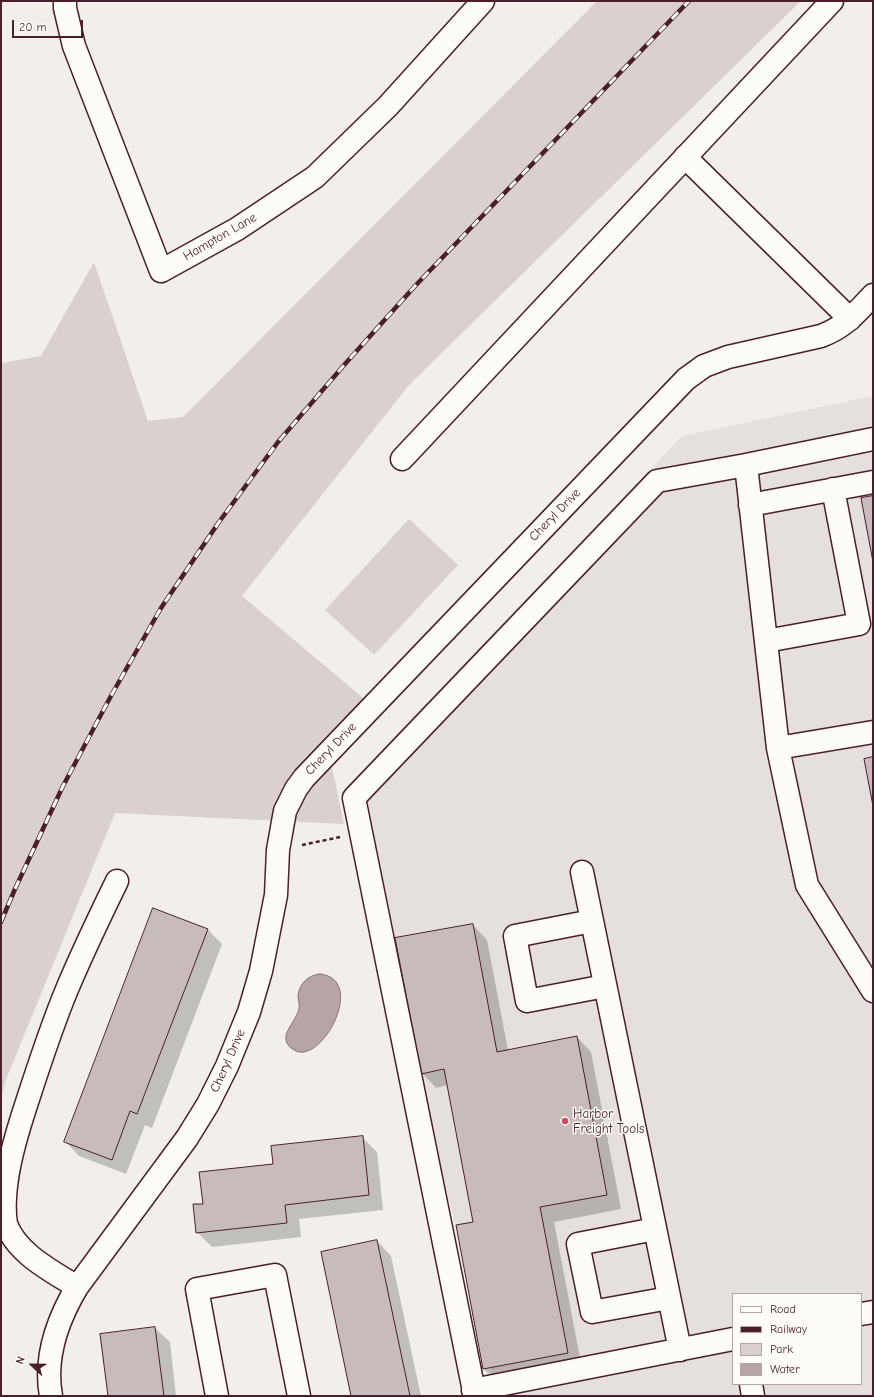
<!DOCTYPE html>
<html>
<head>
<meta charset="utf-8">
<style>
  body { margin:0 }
  #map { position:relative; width:874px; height:1397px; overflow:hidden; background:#f2efeb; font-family:"Comic Neue",sans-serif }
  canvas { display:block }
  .frame { position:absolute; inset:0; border:2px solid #4a1f2b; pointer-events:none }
  .legend { position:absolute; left:732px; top:1293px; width:130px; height:92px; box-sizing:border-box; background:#fdfcf7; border:1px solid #b5a4a5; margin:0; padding:5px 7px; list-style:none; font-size:12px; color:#4a1f2b }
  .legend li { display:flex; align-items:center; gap:8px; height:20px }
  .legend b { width:20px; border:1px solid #b5a4a5 }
  .north { position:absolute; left:12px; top:1345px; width:40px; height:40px; -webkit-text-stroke:3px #fdfcf7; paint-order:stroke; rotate:292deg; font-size:11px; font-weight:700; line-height:16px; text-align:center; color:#4a1f2b }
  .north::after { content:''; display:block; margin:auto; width:14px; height:18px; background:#4a1f2b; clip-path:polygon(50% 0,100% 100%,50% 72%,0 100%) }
  .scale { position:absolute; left:12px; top:20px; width:71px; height:18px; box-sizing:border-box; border:2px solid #4a1f2b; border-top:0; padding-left:5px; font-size:12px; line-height:14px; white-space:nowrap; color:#4a1f2b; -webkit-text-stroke:3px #fdfcf7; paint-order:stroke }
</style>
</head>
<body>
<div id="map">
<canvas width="874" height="1397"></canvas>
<div class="frame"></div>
<ul class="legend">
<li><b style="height:5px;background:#fdfcf7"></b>Road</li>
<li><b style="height:5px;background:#4a1f2b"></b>Railway</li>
<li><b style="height:11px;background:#d9d0cf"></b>Park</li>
<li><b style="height:11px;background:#b7a5a6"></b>Water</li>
</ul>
<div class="north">N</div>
<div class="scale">20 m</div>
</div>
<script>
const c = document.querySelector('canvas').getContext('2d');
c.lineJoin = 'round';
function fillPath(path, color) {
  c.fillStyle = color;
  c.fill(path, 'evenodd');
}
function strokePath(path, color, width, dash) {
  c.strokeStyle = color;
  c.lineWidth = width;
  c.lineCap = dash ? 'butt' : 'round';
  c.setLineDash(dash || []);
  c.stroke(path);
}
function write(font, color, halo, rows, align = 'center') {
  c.font = font + ' "Comic Neue",sans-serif';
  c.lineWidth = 3;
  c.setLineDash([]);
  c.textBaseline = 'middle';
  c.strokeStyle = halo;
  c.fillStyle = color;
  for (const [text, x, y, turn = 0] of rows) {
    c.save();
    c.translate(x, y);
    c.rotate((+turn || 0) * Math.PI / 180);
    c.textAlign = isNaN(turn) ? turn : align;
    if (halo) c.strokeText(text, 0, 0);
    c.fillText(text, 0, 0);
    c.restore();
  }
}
fillPath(new Path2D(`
  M873 396V1396H497L348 785 682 436ZM733 1294H861V1384H733Z`), '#e5dfdd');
fillPath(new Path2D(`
  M597 1H801L409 385 242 596 375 708 330 757 344 824 115 813 5 1082 1 1099V363L41 356 94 262 148 421 183 417Z
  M409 519 458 565 374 655 325 610Z`), '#d9d0cf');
const water = new Path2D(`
  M320 974C368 979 321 1067 294 1050 274 1038 297 1022 299 1008 300 1004 298 1000 298 996 299 984 308 975 320 974Z`);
fillPath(water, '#b7a5a6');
strokePath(water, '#8b6f75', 1);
fillPath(new Path2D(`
  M473 925 487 940 508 1050 577 1037 591 1052 621 1209 554 1222 582 1368 498 1384 484 1369 457 1226 474 1223 448 1085 436 1088 422 1073Z
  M208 930 222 944 152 1128 145 1125 126 1174 79 1156 65 1141Z
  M362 1137 377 1152 383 1210 299 1219 301 1237 212 1247 197 1232 204 1205 274 1165Z
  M377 1241 391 1256 421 1396H352Z
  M155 1328 170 1342 176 1396H109Z`), '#0003');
const building = new Path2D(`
  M873 496V562L861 498Z
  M873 757V806L864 759Z
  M153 908 208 929 137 1114 130 1111 112 1160 64 1142Z
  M473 924 497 1052 577 1036 607 1195 540 1207 568 1353 483 1369 456 1225 473 1222 444 1069 421 1074 395 938Z
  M363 1136 369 1195 285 1205 287 1223 196 1233 193 1204H203L199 1172 273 1164 271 1146Z
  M377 1240 410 1396H351L321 1252Z
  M155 1327 164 1396H108L100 1334Z`);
fillPath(building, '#c8bbbb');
strokePath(building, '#4a1f2b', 1);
const minor = new Path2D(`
  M65 1V8L74 46 161 271 237 229 315 177 388 106 483 1
  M685 157 850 319
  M873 439 746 465 778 748 807 885 873 991
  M402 459 832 1
  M750 505 873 482
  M766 641 859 624 833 489
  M778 748 873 732
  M582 872 680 1350
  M592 921 515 936 527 1001 605 986
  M655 1229 578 1244 592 1312 669 1298
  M77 1287C52 1271 17 1254 6 1224 0 1186 16 1135 28 1099 39 1065 50 1032 63 999 79 959 98 920 117 881
  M861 1314 873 1312
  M751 1384 753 1396
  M473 1390 733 1339
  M51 1396C44 1358 58 1319 77 1287L187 1138 208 1104 227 1066 249 1012 261 971 276 895 278 850 285 811 296 789 304 778 686 379 704 366 728 357 821 336C845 327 856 313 873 295
  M217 1396 197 1289 275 1275 299 1396
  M475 1396 354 798 657 481 746 465`);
strokePath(minor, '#4a1f2b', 25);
strokePath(new Path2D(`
  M302 845 340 837`), '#4a1f2b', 2.5, [4, 3]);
strokePath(minor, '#fdfcf7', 22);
const rail = new Path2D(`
  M1 922 15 889 63 786 112 694 161 608 219 522 278 442 345 364 416 285 689 1`);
strokePath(rail, '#4a1f2b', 4.5);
strokePath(rail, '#fdfcf7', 3, [9]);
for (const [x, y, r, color] of [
  [565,1121,4,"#d1495b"]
]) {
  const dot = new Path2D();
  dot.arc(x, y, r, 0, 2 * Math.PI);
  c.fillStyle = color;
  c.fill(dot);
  strokePath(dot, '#fdfcf7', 1.5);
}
write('13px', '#4a1f2b', '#fdfcf7', [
  ["Hampton Lane",220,237,-30],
  ["Cheryl Drive",555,515,-46],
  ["Cheryl Drive",331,749,-46],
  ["Cheryl Drive",228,1061,-66]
]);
write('13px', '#4a1f2b', '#fdfcf7', [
  ["Harbor",573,1114],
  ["Freight Tools",573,1129]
], 'left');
</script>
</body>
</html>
